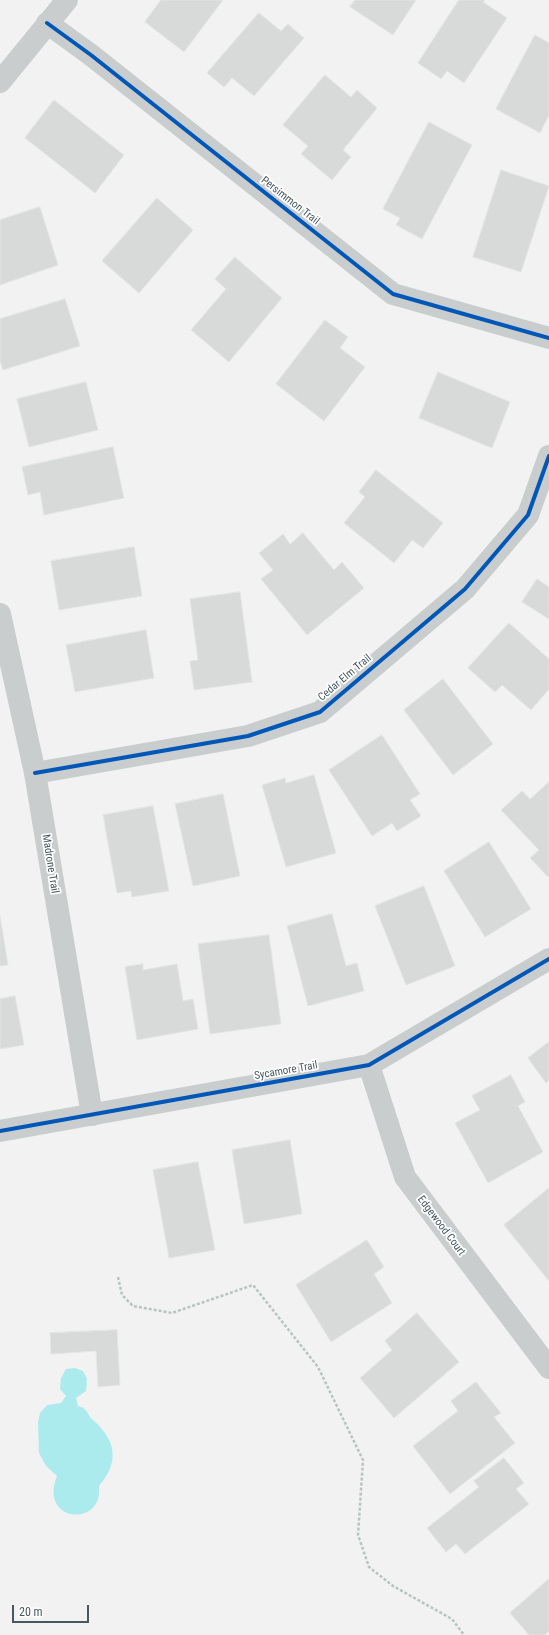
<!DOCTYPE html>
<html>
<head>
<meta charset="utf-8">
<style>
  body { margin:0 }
  #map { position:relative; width:549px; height:1635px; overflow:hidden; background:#f2f2f2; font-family:"Roboto Condensed",sans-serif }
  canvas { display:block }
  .scale { position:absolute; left:12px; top:1605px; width:77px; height:18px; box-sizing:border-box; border:2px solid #48585f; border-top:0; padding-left:5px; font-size:12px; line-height:14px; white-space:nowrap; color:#48585f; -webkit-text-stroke:3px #fff; paint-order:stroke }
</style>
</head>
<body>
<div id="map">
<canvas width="549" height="1635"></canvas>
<div class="scale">20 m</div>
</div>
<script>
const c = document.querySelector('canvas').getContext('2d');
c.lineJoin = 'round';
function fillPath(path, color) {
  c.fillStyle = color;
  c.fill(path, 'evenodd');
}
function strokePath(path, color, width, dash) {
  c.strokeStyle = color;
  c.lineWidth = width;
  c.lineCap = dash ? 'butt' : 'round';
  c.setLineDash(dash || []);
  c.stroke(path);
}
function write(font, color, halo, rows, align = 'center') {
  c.font = font + ' "Roboto Condensed",sans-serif';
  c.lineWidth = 3.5;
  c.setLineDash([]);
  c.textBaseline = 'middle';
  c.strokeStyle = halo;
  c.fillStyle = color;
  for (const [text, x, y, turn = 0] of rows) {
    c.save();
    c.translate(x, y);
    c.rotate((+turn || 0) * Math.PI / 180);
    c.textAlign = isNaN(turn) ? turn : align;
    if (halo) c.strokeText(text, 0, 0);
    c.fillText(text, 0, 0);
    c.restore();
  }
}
fillPath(new Path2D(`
  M75 1368 83 1371 87 1379 86 1391 76 1398 78 1406C88 1408 87 1415 93 1420 116 1440 120 1462 99 1486 104 1528 38 1523 57 1476L46 1466 39 1453 38 1422 40 1413 47 1405 61 1403 66 1396 60 1389 61 1378 66 1369Z`), '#abebee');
const building = new Path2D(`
  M161 0H223L184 52 145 22Z
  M355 0H416L393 35 350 7Z
  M459 0H485L483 2 507 18 464 83 447 71 441 79 418 63Z
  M259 13 281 31 288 24 304 38 254 96 232 78 224 87 207 73Z
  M535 35 549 43V115L540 133 496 109Z
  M325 75 351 97 357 90 377 108 343 150 351 157 332 180 301 154 308 146 283 125Z
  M54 100 124 155 95 193 25 138Z
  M429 122 472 145 422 239 396 225 400 218 383 209Z
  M501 170 549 186 521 272 473 257Z
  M157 198 193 230 139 293 102 261Z
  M40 207 58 265 0 285V220Z
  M235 257 282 298 229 362 191 330 226 289 215 279Z
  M65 299 80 346 3 370 0 361V319Z
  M325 320 348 337 340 348 365 367 324 421 276 384Z
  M438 372 510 402 492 448 419 418Z
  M86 382 98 430 29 447 17 399Z
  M113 447 124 498 44 515 40 492 28 495 22 467Z
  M376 470 443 523 423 548 412 540 394 563 344 523 365 497 359 492Z
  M303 533 334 570 342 562 364 588 307 635 261 579 273 570 259 553 283 534 290 544Z
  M134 547 142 596 59 610 51 561Z
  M537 579 549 587V619L522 602Z
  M240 592 252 682 194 690 190 661 198 660 190 599Z
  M509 623 549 659V689L531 710 502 685 495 692 468 668Z
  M146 630 154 678 75 692 66 645Z
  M443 679 493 744 453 775 404 710Z
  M382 735 420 794 410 800 421 816 397 831 392 823 372 836 329 770Z
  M314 775 336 853 286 867 262 785 285 778 286 783Z
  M549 782V876L548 877 530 858 539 850 501 810 522 791 530 799Z
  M223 794 240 876 193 886 175 804Z
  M153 806 169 891 132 897 131 891 117 893 103 815Z
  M489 842 531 909 485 937 444 871Z
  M424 886 455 966 406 985 375 906Z
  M332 914 346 966 357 963 364 991 308 1006 287 926Z
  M0 916 8 965 0 966Z
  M269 935 281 1024 210 1034 198 944Z
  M143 964V970L177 964 183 1001 193 999 198 1029 137 1040 125 967Z
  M15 996 24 1045 0 1049V999Z
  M549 1042V1080L546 1083 528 1058Z
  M511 1075 525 1102 518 1106 543 1152 488 1183 455 1123 480 1110 472 1096Z
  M290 1140 302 1214 244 1224 232 1150Z
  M198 1162 215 1250 169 1258 153 1170Z
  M549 1188V1281L504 1225Z
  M367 1240 384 1267 374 1274 392 1303 331 1342 296 1285Z
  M417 1313 459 1362 394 1418 360 1378 392 1350 385 1341Z
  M117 1330 120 1385 98 1387 96 1351 51 1354 50 1333Z
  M476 1382 501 1413 494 1417 515 1443 450 1494 413 1446 458 1411 451 1401Z
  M504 1458 524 1483 516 1489 529 1504 465 1554 456 1544 446 1552 427 1528 479 1487 474 1481Z
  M549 1579V1631L545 1635H529L510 1613Z`);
fillPath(building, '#d8dada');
strokePath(building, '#e3e4e5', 1);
strokePath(new Path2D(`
  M118 1277 122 1295 133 1306 172 1313 253 1285 318 1367 363 1460 358 1535 369 1567 393 1586 452 1619 464 1635`), '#b8c5bf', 2.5, [3, 2]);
strokePath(new Path2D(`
  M47 23 91 55 393 294 549 338
  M0 82 67 0
  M0 614 35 773 92 1115
  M35 773 248 736 320 712 465 589 528 515 549 456
  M369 1065 405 1177 549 1368
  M0 1131 369 1065 549 959`), '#c9cdcd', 22);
strokePath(new Path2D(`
  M47 23 91 55 393 294 549 338
  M35 773 248 736 320 712 465 589 528 515 549 456
  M0 1131 369 1065 549 959`), '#0057b8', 4);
write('11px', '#48585f', '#fff', [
  ["Persimmon Trail",290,201,38],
  ["Cedar Elm Trail",345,678,-40],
  ["Madrone Trail",50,864,81],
  ["Sycamore Trail",286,1071,-10],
  ["Edgewood Court",441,1226,53]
]);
</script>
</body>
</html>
